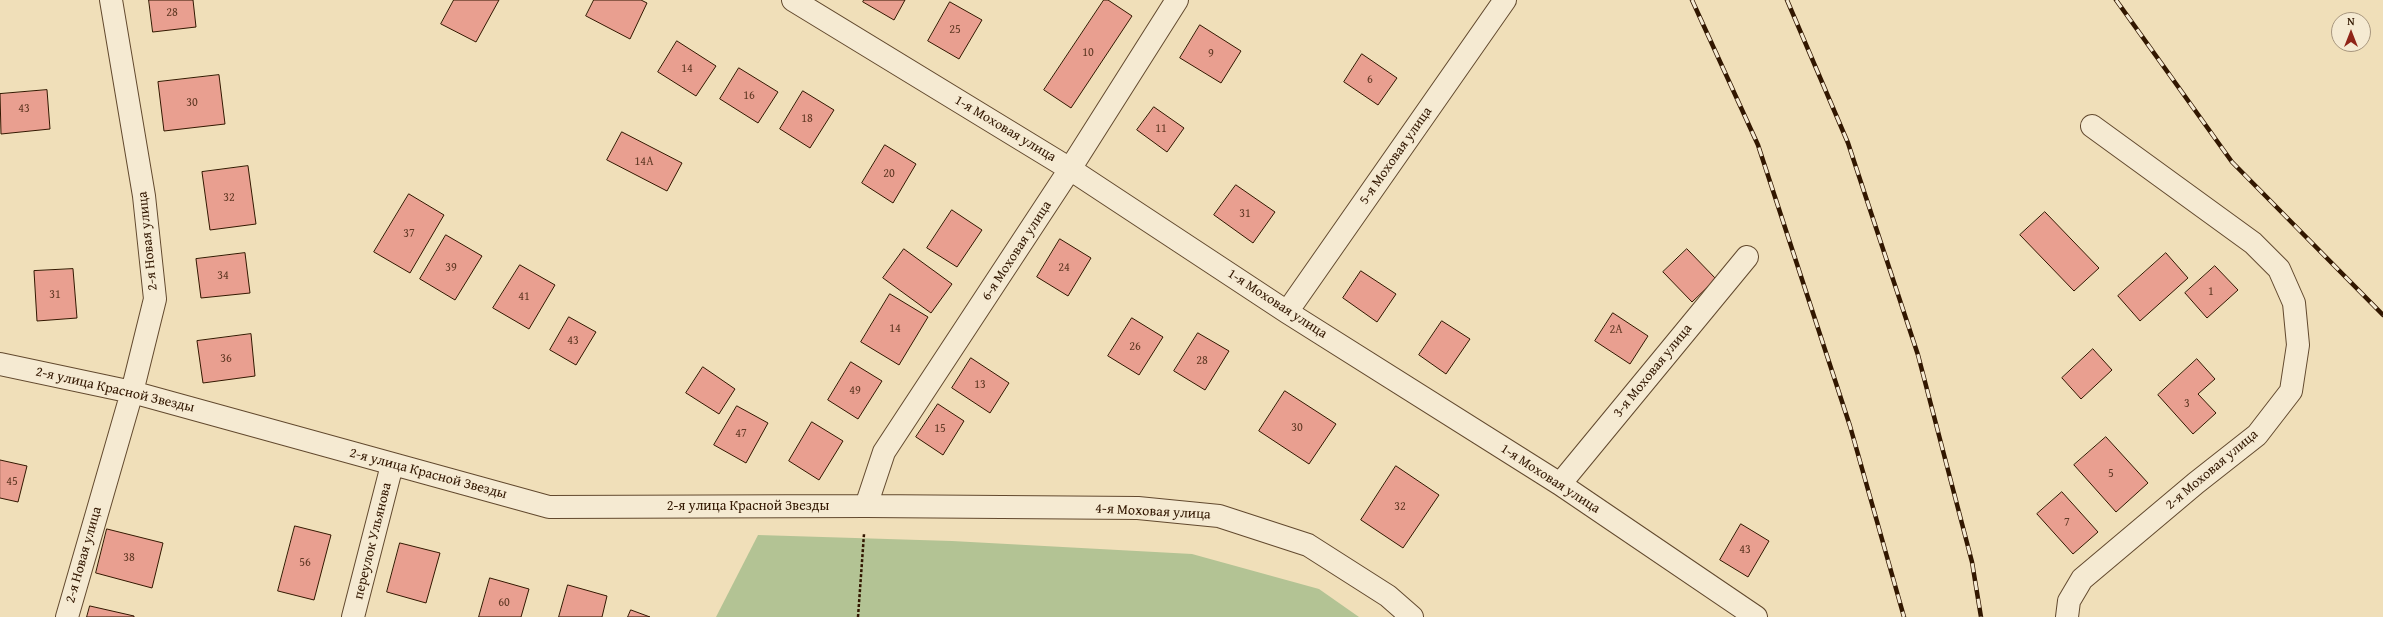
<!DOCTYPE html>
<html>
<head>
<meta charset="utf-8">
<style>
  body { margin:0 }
  #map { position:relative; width:2383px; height:617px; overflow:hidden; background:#f0dfb9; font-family:"Gentium Book Plus",serif }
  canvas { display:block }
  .north { position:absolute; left:2331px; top:12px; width:40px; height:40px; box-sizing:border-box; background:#f5ead2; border:1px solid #a7967e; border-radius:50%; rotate:0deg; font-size:11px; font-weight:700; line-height:16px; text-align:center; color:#321700 }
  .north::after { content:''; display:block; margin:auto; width:14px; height:18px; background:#8f2418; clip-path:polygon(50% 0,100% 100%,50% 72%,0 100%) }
</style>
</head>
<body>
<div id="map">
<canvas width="2383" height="617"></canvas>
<div class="north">N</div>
</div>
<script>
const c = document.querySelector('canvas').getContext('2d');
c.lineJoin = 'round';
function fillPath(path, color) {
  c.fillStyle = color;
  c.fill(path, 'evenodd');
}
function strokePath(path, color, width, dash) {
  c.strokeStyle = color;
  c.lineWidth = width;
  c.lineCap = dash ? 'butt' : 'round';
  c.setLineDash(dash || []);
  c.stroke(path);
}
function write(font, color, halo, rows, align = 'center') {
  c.font = font + ' "Gentium Book Plus",serif';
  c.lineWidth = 3;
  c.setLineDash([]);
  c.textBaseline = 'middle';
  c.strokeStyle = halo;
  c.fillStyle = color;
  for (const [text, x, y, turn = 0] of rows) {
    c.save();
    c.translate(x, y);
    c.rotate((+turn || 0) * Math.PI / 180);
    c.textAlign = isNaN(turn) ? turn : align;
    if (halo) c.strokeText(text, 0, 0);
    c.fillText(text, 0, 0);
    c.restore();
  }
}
fillPath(new Path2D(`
  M758 535 952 541 1192 554 1319 589 1359 617H716Z`), '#b3c394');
const building = new Path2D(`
  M149 0H193L196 27 153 32Z
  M454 0H499L476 42 441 24Z
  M594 0H641L647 3 630 39 586 16Z
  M864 0H905L894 20 863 2Z
  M1104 0H1108L1132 16 1071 108 1044 90Z
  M950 2 982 20 959 59 928 41Z
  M1200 25 1241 51 1221 83 1180 58Z
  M677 41 716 66 696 96 658 72Z
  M1362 54 1397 78 1378 105 1344 82Z
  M739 68 778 92 758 123 720 99Z
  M219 75 225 124 164 131 158 82Z
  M47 90 50 129 1 134 0 94Z
  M803 91 834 110 810 148 780 129Z
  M1154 107 1184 128 1167 152 1137 130Z
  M622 132 682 163 667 191 607 160Z
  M885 145 916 164 893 203 862 183Z
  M248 166 256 224 210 230 202 172Z
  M1236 185 1275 212 1253 243 1214 215Z
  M409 194 444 215 410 273 374 252Z
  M952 210 982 230 957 267 927 248Z
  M2045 212 2099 268 2074 291 2020 235Z
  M446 235 482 256 455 300 420 279Z
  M1060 239 1091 258 1068 296 1037 277Z
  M904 249 952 284 931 313 883 278Z
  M1687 249 1716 279 1692 302 1663 272Z
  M245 253 250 293 201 298 196 259Z
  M2166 253 2188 278 2140 321 2118 296Z
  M520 265 555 285 529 329 493 308Z
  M2215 266 2238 290 2207 318 2185 293Z
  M73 269 77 318 37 321 34 271Z
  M1361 271 1396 294 1377 322 1343 298Z
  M890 294 928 317 899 365 861 342Z
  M1613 313 1648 336 1630 364 1595 341Z
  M569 317 596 332 576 365 550 350Z
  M1132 318 1163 337 1139 375 1108 356Z
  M1442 321 1470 339 1446 374 1419 355Z
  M1198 333 1229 351 1205 390 1174 371Z
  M251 334 255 376 203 383 197 341Z
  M2093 349 2112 370 2081 399 2062 378Z
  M971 358 1009 383 990 413 952 388Z
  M2197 359 2215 379 2198 394 2216 413 2193 434 2158 395Z
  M851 362 882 381 858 419 828 400Z
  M703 367 735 389 719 414 686 393Z
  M1285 391 1336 424 1309 464 1259 431Z
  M938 404 964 421 943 455 916 437Z
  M737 406 768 423 746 463 714 445Z
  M812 422 843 441 819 480 789 461Z
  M2106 437 2148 483 2116 512 2074 465Z
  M0 460 27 466 18 502 0 498Z
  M1396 466 1439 495 1403 548 1361 520Z
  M2062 492 2098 532 2073 554 2037 514Z
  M1741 524 1769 541 1748 577 1720 560Z
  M295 526 331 535 314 600 278 591Z
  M107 529 163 543 152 588 96 573Z
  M400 543 440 553 426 603 387 592Z
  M490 578 529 589 521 617H479Z
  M568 585 607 596 602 617H559Z
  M90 606 134 616V617H87Z
  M631 610 650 617H628Z`);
fillPath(building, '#e99f90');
strokePath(building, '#321700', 1);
const street = new Path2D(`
  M793 0 1070 169 1287 312 1560 484 1756 617
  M1287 312 1505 0
  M0 364 132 392 549 507 866 506 1138 508 1219 516 1308 545 1388 596 1412 617
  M1560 484 1747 257
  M866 506 884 452 1070 169 1177 0
  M67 617 132 392 155 299 144 196 111 0
  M353 617 392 465
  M2067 617 2069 601 2082 579 2196 483 2257 435 2291 391 2298 345 2294 303 2279 269 2253 243 2092 126`);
strokePath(street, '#62492e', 24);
strokePath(new Path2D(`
  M858 617 864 534`), '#321700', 2.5, [3, 2]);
strokePath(street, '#f5ead2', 22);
const rail = new Path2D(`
  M1692 0 1758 145 1850 426 1904 617
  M1787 0 1848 143 1918 355 1972 562 1981 617
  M2116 0 2232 162 2383 315`);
strokePath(rail, '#321700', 4.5);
strokePath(rail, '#f5ead2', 3, [9]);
write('12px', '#603924', null, [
  ["28",172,13],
  ["25",955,30],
  ["10",1088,53],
  ["9",1211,54],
  ["14",687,69],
  ["6",1370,80],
  ["16",749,96],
  ["30",192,103],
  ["43",24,109],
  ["18",807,119],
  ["11",1161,129],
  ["14А",644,162],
  ["20",889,174],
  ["32",229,198],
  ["31",1245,214],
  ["37",409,234],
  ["39",451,268],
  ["24",1064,268],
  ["34",223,276],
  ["1",2211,292],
  ["31",55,295],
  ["41",524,297],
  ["14",895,329],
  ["2А",1616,330],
  ["43",573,341],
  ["26",1135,347],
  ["36",226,359],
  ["28",1202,361],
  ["13",980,385],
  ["49",855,391],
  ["3",2187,404],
  ["30",1297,428],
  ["15",940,429],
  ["47",741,434],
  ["5",2111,474],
  ["45",12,482],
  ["32",1400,507],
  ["7",2067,523],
  ["43",1745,550],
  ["38",129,558],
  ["56",305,563],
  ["60",504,603]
]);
write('14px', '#321700', '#f5ead2', [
  ["1-я Моховая улица",1005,129,31],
  ["5-я Моховая улица",1396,156,-55],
  ["2-я Новая улица",148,241,-96],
  ["6-я Моховая улица",1017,251,-57],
  ["1-я Моховая улица",1277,304,33],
  ["3-я Моховая улица",1653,371,-51],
  ["2-я улица Красной Звезды",115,390,13],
  ["2-я Моховая улица",2212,470,-40],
  ["2-я улица Красной Звезды",428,474,15],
  ["1-я Моховая улица",1550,479,33],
  ["2-я улица Красной Звезды",748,506],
  ["4-я Моховая улица",1153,512,3],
  ["переулок Ульянова",373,541,-76],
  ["2-я Новая улица",84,555,-74]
]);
</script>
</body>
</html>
